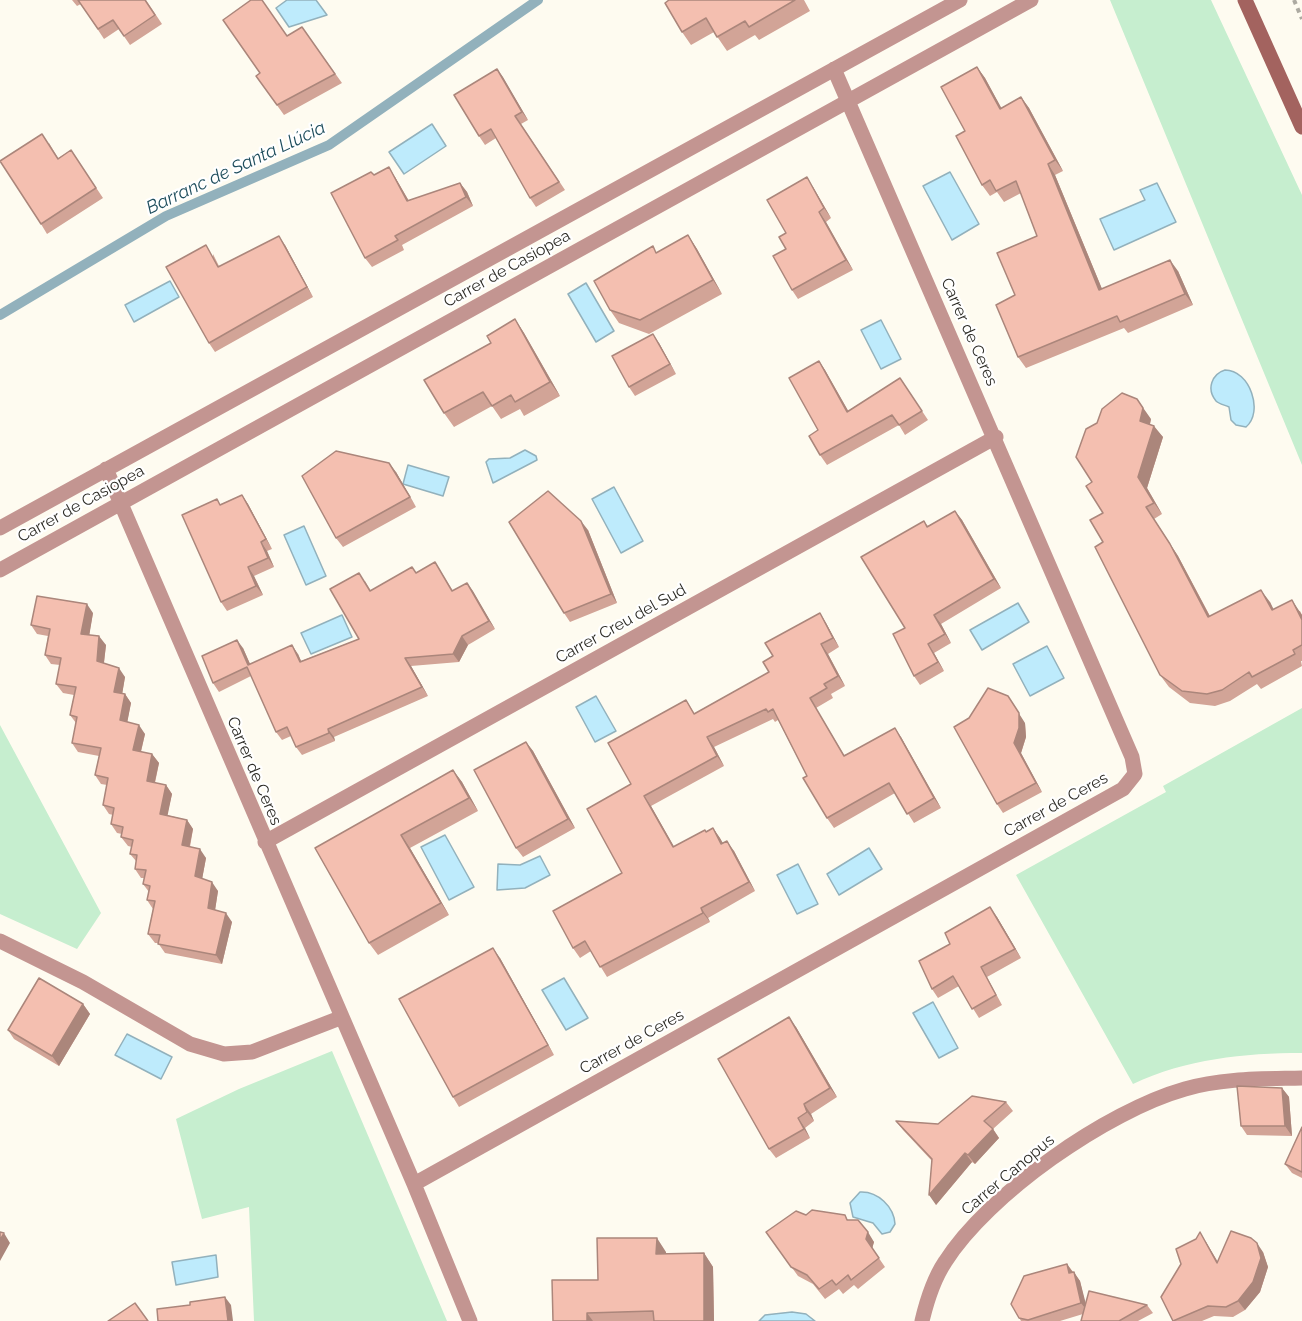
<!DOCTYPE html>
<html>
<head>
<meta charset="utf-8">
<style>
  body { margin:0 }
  canvas { display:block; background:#fefbf0 }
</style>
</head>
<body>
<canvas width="1302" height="1321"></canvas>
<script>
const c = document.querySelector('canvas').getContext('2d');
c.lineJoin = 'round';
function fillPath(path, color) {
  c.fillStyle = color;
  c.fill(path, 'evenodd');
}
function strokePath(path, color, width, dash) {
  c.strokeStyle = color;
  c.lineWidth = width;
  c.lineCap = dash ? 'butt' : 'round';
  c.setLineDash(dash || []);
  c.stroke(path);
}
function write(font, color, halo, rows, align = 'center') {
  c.font = font + ' Raleway,sans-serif';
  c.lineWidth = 4.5;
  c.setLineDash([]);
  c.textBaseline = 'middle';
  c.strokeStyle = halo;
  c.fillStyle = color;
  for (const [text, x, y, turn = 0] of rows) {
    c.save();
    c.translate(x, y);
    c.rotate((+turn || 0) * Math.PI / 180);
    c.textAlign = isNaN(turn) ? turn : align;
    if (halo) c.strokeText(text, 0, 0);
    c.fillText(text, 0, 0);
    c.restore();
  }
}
fillPath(new Path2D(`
  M1110 0H1211L1302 195V465Z
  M1302 708V1053C1244 1053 1186 1059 1133 1084L1016 875 1166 792 1163 786Z
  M0 725 101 913 77 949 0 914Z
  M332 1051 447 1321H254L249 1207 202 1219 176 1119 239 1089Z`), '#c6eecf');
const water = new Path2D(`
  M287 0H316L327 15 289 27 276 8Z
  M432 124 446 146 404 174 389 152Z
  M950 172 979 224 952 240 923 186Z
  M1157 183 1176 222 1114 250 1100 219 1145 200 1140 190Z
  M170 281 179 297 134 322 125 305Z
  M586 283 614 331 596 342 568 294Z
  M881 320 901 359 881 369 861 330Z
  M1225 370C1250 370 1264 412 1246 427L1236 425 1231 420 1229 407C1225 405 1219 404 1216 401 1206 389 1212 374 1225 370Z
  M525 450 536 456 537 460 493 483 486 462 489 459 510 458Z
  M408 465 449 477 443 496 403 484Z
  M614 487 643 541 621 553 592 499Z
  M304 526 326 576 306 585 284 535Z
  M1018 603 1029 622 982 650 970 630Z
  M342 615 352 637 311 654 301 633Z
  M1047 646 1064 678 1030 696 1013 664Z
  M596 696 616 731 595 742 576 707Z
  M445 835 474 887 449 900 421 847Z
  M869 848 882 869 839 895 827 874Z
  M540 856 550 875 525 888 497 890 498 864 520 865Z
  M798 864 818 904 797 914 777 875Z
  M564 978 588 1018 566 1030 542 990Z
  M933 1002 958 1048 939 1058 913 1013Z
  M127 1034 172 1057 161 1079 115 1055Z
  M860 1192C878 1191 894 1207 895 1224L890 1232 882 1234 873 1223 853 1217 850 1203Z
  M216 1255 218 1277 176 1285 172 1262Z
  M792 1312 806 1314 815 1321H759L765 1315Z`);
fillPath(water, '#beebfc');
strokePath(water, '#92b1bc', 1.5);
strokePath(new Path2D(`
  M0 315 166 216 329 145 538 0`), '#92b1bc', 10);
strokePath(new Path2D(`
  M1294 0 1302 19`), '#adaaa1', 4, [4.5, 4.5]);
strokePath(new Path2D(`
  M0 941 83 982 190 1044 224 1054 252 1052 340 1018`), '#c39591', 15);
strokePath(new Path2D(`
  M106 469 414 1184 470 1321
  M0 528 960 0
  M0 570 1031 0
  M265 842 996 437
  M414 1184 1123 789 1135 774 1132 757 834 69
  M922 1321C927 1300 933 1280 945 1262 988 1194 1107 1111 1185 1089 1222 1078 1263 1079 1302 1078`), '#c39591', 15);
strokePath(new Path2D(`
  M1245 0 1302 127`), '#a3635f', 15);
fillPath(new Path2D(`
  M72 0H146L162 24 130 45 119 29 104 39 81 4 77 6Z
  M669 0H804L810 11 759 40 755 35 727 51 714 32 691 45 682 32Z
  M302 27 342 83 284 115 256 76 260 73 287 36Z
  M977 67 985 78 1001 108 1021 97 1029 108 1063 171 1055 175 1102 289 1178 271 1193 305 1128 333 1124 328 1026 368 1018 357 1015 295 1037 236 1021 193 1004 202 997 192 990 196 982 185 965 131Z
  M497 69 528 120 521 124 565 190 536 207 530 198 496 138 485 145 479 136Z
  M49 143 58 158 71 150 103 198 47 234 41 224Z
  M374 175 395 177 409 201 460 183 467 192 473 206 402 245 404 250 372 267 365 258Z
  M813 187 831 218 826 222 853 270 798 299 792 290 786 233Z
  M688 235 697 249 722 294 649 334 619 323 610 310Z
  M285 245 313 297 215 352 209 343 213 254 219 266Z
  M515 319 524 333 560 396 524 416 520 409 501 419 492 406 454 427 444 413 491 343Z
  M659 343 676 374 635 396 629 387Z
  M819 361 825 370 848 411 900 378 928 420 905 435 899 425 827 465 820 455 818 430Z
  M1151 419 1150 424 1163 437 1147 488 1162 514 1154 519 1178 556 1210 616 1270 602 1273 609 1300 611 1302 615V661H1301L1302 666 1261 689 1257 684 1230 701 1215 706 1190 703 1169 687 1160 675 1103 542V513L1092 482Z
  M396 472 416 507 343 547 336 538Z
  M242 495 248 504 272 549 267 551 274 567 254 576 263 595 227 611 221 602V504Z
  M955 511 962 520 1001 588 941 624 951 643 934 653 944 671 920 685 914 676 905 628 924 521 928 526Z
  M588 530 617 603 570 622 564 613Z
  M435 562 453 591 467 583 495 629 468 645 459 662 411 666 428 696 334 737 335 741 302 755 296 747 291 736 282 740 276 732 251 676 219 692 213 683 243 648 250 664 298 654 301 661 359 639 365 581 371 591 416 573Z
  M93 613 89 635 106 645 104 663 125 677 122 694H125L131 703 127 722 145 734 141 752 152 754 159 763 155 783 166 785 172 794 167 815 187 820 193 829 190 847 206 858 202 879 218 891 215 910 232 922 222 964 165 953 158 943H155L148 934 153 909 147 900 149 892 143 884 144 878H141L135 869 136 861 130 854 132 847 128 846 121 837 122 834 117 833 111 824 113 815 109 814 103 805 107 785 101 784 95 775 99 756 78 752 72 743 76 723 70 715 74 695 63 693 56 684 60 665 51 664 45 655 48 636 37 634 31 625Z
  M820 613 826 623 839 647 828 654 845 686 831 694 833 698 816 708 844 755 901 737 941 808 914 823 895 793 834 828 827 818 807 776 778 720 775 722 773 719 714 747 724 766 651 806 674 847 713 828 723 843 734 851 755 891 708 918 710 922 607 977 591 951 580 958 573 948 622 873 631 784 686 700 695 714 769 672 773 656Z
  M1025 723 1026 737 1021 753 1042 792 1003 813 997 804Z
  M526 742 533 751 575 828 523 857 516 848Z
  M453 770 462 782 478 811 410 848 449 915 378 955 369 943 315 848Z
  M997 917 1021 958 987 977 1002 1005 979 1018 959 986 938 998 932 989 950 944Z
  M500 958 554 1055 459 1107 453 1097Z
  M83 1004 90 1014 59 1066 14 1039 8 1030Z
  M796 1027 837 1097 811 1114 814 1121 805 1128 810 1138 776 1158 769 1149Z
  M1282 1088 1289 1097 1292 1136 1247 1135 1241 1126Z
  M1006 1102 1013 1111 993 1129 999 1138 975 1164 972 1162 936 1205 932 1161 903 1130 896 1121 938 1124Z
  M1302 1127V1178L1292 1173 1285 1164Z
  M806 1215H845L848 1220 874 1242 872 1248 885 1267 858 1289 854 1285 843 1294 839 1289 825 1299 813 1284 798 1276 766 1232Z
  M1206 1242 1218 1262 1263 1252 1268 1267 1260 1292 1245 1310 1233 1317 1214 1316 1202 1321H1173Z
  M666 1252V1254L704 1253 713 1267 714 1321H553L598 1280Z
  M1067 1264 1080 1281 1085 1303 1147 1305 1153 1313 1138 1321H1081L1083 1314 1060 1321H1021L1011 1304Z`), '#d2a497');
fillPath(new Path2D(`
  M977 67 985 78 1008 120 1000 109Z
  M497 69 503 77 528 120 522 112Z
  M1021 97 1029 108 1063 171 1055 160Z
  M1048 164 1055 175 1107 301 1099 290Z
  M389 167 395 177 414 210 407 201Z
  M807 177 813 187 831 218 824 208Z
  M460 183 467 192 473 206 466 197Z
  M819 212 826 222 853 270 846 260Z
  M688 235 697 249 722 294 713 280Z
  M279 236 285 245 313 297 307 287Z
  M1170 260 1178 271 1193 305 1185 294Z
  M515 319 524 333 560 396 550 382Z
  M653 334 659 343 676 374 670 364Z
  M819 361 825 370 854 421 847 412Z
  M1137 399 1151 419 1148 433 1140 421Z
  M1154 426 1163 437 1147 488 1162 514 1154 503 1138 477Z
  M389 463 396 472 416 507 410 497Z
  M242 495 248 504 272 549 266 539Z
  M1146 507 1178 556 1216 628 1208 617Z
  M955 511 962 520 1001 588 994 579Z
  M581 521 588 530 617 603 611 594Z
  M261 542 267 551 274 567 268 558Z
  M248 567 254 576 263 595 256 586Z
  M467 583 473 591 495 629 489 621Z
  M1261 590 1270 602 1280 622 1272 610Z
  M1292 600 1302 615V620Z
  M87 604 93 613 88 643 81 634Z
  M820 613 826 623 839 647 833 638Z
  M934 615 941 624 951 643 945 634Z
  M99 636 106 645 103 670 97 661Z
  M462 636 468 645 459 662 453 654Z
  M237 640 243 648 254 673 248 665Z
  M821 644 828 654 845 686 838 676Z
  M928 644 934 653 944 671 938 662Z
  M292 645 298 654 305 670 300 662Z
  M405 658 411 666 428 696 422 687Z
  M119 668 125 677 121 701 114 692Z
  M125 694 131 703 126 729 120 720Z
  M1008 696 1025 723 1026 737 1021 753 1042 792 1036 783 1014 743Z
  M139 725 145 734 139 759 133 750Z
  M895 728 901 737 941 808 934 798Z
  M328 729 334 737 335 741 329 733Z
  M707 737 714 747 724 766 717 756Z
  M526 742 533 751 575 828 568 819Z
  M152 754 159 763 153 790 147 781Z
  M453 770 462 782 478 811 469 798Z
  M166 785 172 794 166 823 160 814Z
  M644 796 651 806 680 857 673 847Z
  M187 820 193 829 188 854 182 845Z
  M713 828 720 838 728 853 721 844Z
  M401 835 410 848 449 915 441 903Z
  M727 841 734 851 755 891 749 882Z
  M200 849 206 858 201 885 195 876Z
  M212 882 218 891 214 917 208 908Z
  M990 907 997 917 1021 958 1015 949Z
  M701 908 708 918 710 922 703 913Z
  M226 913 232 922 222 964 216 955Z
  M493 948 500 958 554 1055 548 1045Z
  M83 1004 90 1014 59 1066 52 1056Z
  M789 1017 796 1027 837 1097 830 1088Z
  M1282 1088 1289 1097 1292 1136 1285 1126Z
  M804 1104 811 1114 814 1121 807 1112Z
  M798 1118 805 1128 810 1138 804 1129Z
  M993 1129 999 1138 975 1164 968 1155Z
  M965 1153 972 1162 936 1205 929 1195Z
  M868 1232 874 1242 872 1249 866 1239Z
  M1200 1232 1206 1242 1224 1273 1217 1263Z
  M4 1233 10 1243 0 1261V1240Z
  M657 1238 666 1252V1268L656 1254Z
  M1257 1243 1263 1252 1268 1267 1260 1292 1245 1310 1238 1301Z
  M704 1253 713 1267 714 1321H704Z
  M1067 1264 1074 1274 1069 1273Z
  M1074 1272 1080 1281 1088 1312 1081 1303Z
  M225 1297 231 1305 233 1321H228Z
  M587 1313 593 1321H587Z`), '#ab867b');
const building = new Path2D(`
  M78 0H145L155 15 124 36 113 20 98 29Z
  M251 0H262L287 36 302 27 335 74 277 105 256 76 260 73 223 20Z
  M669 0H795L749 27 745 21 717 37 706 18 682 32 665 3Z
  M977 67 1000 109 1021 97 1055 160 1048 164 1099 290 1170 260 1185 294 1120 322 1117 316 1018 357 996 305 1015 295 997 253 1037 236 1016 181 996 191 990 180 982 185 956 136 965 131 941 87Z
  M497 69 522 112 515 116 559 182 530 198 491 129 479 136 454 95Z
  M42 134 58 159 71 150 96 188 41 224 0 161Z
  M389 167 407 201 460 183 466 197 395 236 398 240 365 258 331 193 371 172 374 175Z
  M807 177 824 208 819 212 846 260 792 290 773 256 786 249 779 237 786 233 767 200Z
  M688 235 713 280 640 320 610 310 594 281 653 246 656 253Z
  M279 236 307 287 209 343 166 267 206 245 218 267Z
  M515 319 550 382 515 402 511 395 492 406 483 392 444 413 424 380 491 343 487 336Z
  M653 334 670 364 629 387 612 356Z
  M819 361 847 412 900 378 922 411 899 425 892 415 820 455 809 436 818 430 789 378Z
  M1122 393 1137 399 1143 408 1140 421 1154 426 1138 477 1154 503 1146 507 1170 544 1208 617 1261 590 1272 610 1292 600 1302 620V645L1293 650 1295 654 1252 677 1249 672 1222 690 1207 694 1182 691 1160 675 1095 547 1103 542 1090 520 1103 513 1086 486 1092 482 1076 457 1086 429 1097 423 1102 409Z
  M336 451 389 463 410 497 336 538 302 476Z
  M548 491 581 521 611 594 564 613 509 522Z
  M242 495 266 539 261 542 268 558 248 567 256 586 221 602 182 515 217 499 220 505Z
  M955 511 994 579 934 615 945 634 928 644 938 662 914 676 893 634 905 628 861 557 924 521 927 527Z
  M435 562 452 591 467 583 489 621 462 636 453 654 405 658 422 687 328 729 329 733 296 747 287 727 276 732 247 667 213 683 202 656 237 640 248 665 292 645 300 662 359 639 330 589 359 573 370 591 412 567 416 573Z
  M37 596 87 604 81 634 99 636 97 661 119 668 114 692 125 694 120 720 139 725 133 750 152 754 147 781 166 785 160 814 187 820 182 845 200 849 195 876 212 882 208 908 226 913 216 955 158 944 160 935 148 934 155 901 147 900 150 886 143 884 146 870 135 869 137 855 130 854 133 840 121 837 123 827 111 824 114 808 103 805 108 778 95 775 101 748 72 743 77 717 70 715 76 687 56 684 61 658 45 655 50 629 31 625Z
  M820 613 833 638 821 644 838 676 824 684 827 688 810 698 844 756 895 728 934 798 907 814 889 783 827 818 803 778 807 776 773 709 768 712 766 709 707 737 717 756 644 796 673 847 705 830 706 832 713 828 721 844 727 841 749 882 701 908 703 913 600 967 585 941 573 948 553 911 622 873 587 809 631 784 608 743 686 700 694 714 769 672 763 662 773 656 765 643Z
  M988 688 1008 696 1019 713V728L1014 743 1036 783 997 804 954 727 969 718Z
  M526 742 568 819 516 848 474 770Z
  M453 770 469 798 401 835 441 903 369 943 315 848Z
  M990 907 1015 949 981 967 996 995 972 1009 953 976 932 989 919 961 950 944 945 933Z
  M493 948 548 1045 453 1097 399 999Z
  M39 978 83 1004 52 1056 8 1030Z
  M789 1017 830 1088 804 1104 807 1112 798 1118 804 1129 769 1149 718 1059Z
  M1237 1086 1282 1088 1285 1126H1241Z
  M972 1096 1006 1102 984 1121 993 1129 968 1155 965 1153 929 1195 932 1159 896 1121 938 1124Z
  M1302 1127V1172L1285 1164Z
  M812 1210 845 1215 847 1220H858L868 1232 866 1239 879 1258 851 1280 848 1275 836 1285 832 1280 819 1289 807 1275 791 1267 766 1232 796 1211 806 1215Z
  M1231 1231 1251 1238 1257 1243 1261 1258 1253 1282 1238 1301 1226 1307 1208 1306 1173 1321 1161 1297 1181 1264 1176 1249 1196 1239 1200 1232 1217 1263Z
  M0 1232 4 1233 0 1240Z
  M597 1238H657L656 1254 704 1253V1321H654L653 1311 587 1313V1321H553L552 1280H598Z
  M1067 1264 1069 1273 1074 1272 1081 1303 1028 1320 1019 1318 1011 1304 1024 1276Z
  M1089 1291 1147 1305 1119 1321H1081Z
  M225 1297 228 1321H158L157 1309 190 1305V1302Z
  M135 1303 148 1321H108Z`);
fillPath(building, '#f4bfb0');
strokePath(building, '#ab867b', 1.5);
write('16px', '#2c2b25', '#fff', [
  ["Carrer de Casiopea",507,269,-29],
  ["Carrer de Ceres",969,332,66],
  ["Carrer de Casiopea",81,504,-29],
  ["Carrer Creu del Sud",621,624,-29],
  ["Carrer de Ceres",254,771,67],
  ["Carrer de Ceres",1056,805,-29],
  ["Carrer de Ceres",632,1042,-29],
  ["Carrer Canopus",1008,1175,-40]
]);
write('italic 18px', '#1f4e5d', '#fff', [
  ["Barranc de Santa Llúcia",236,168,-25]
]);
</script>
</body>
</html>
